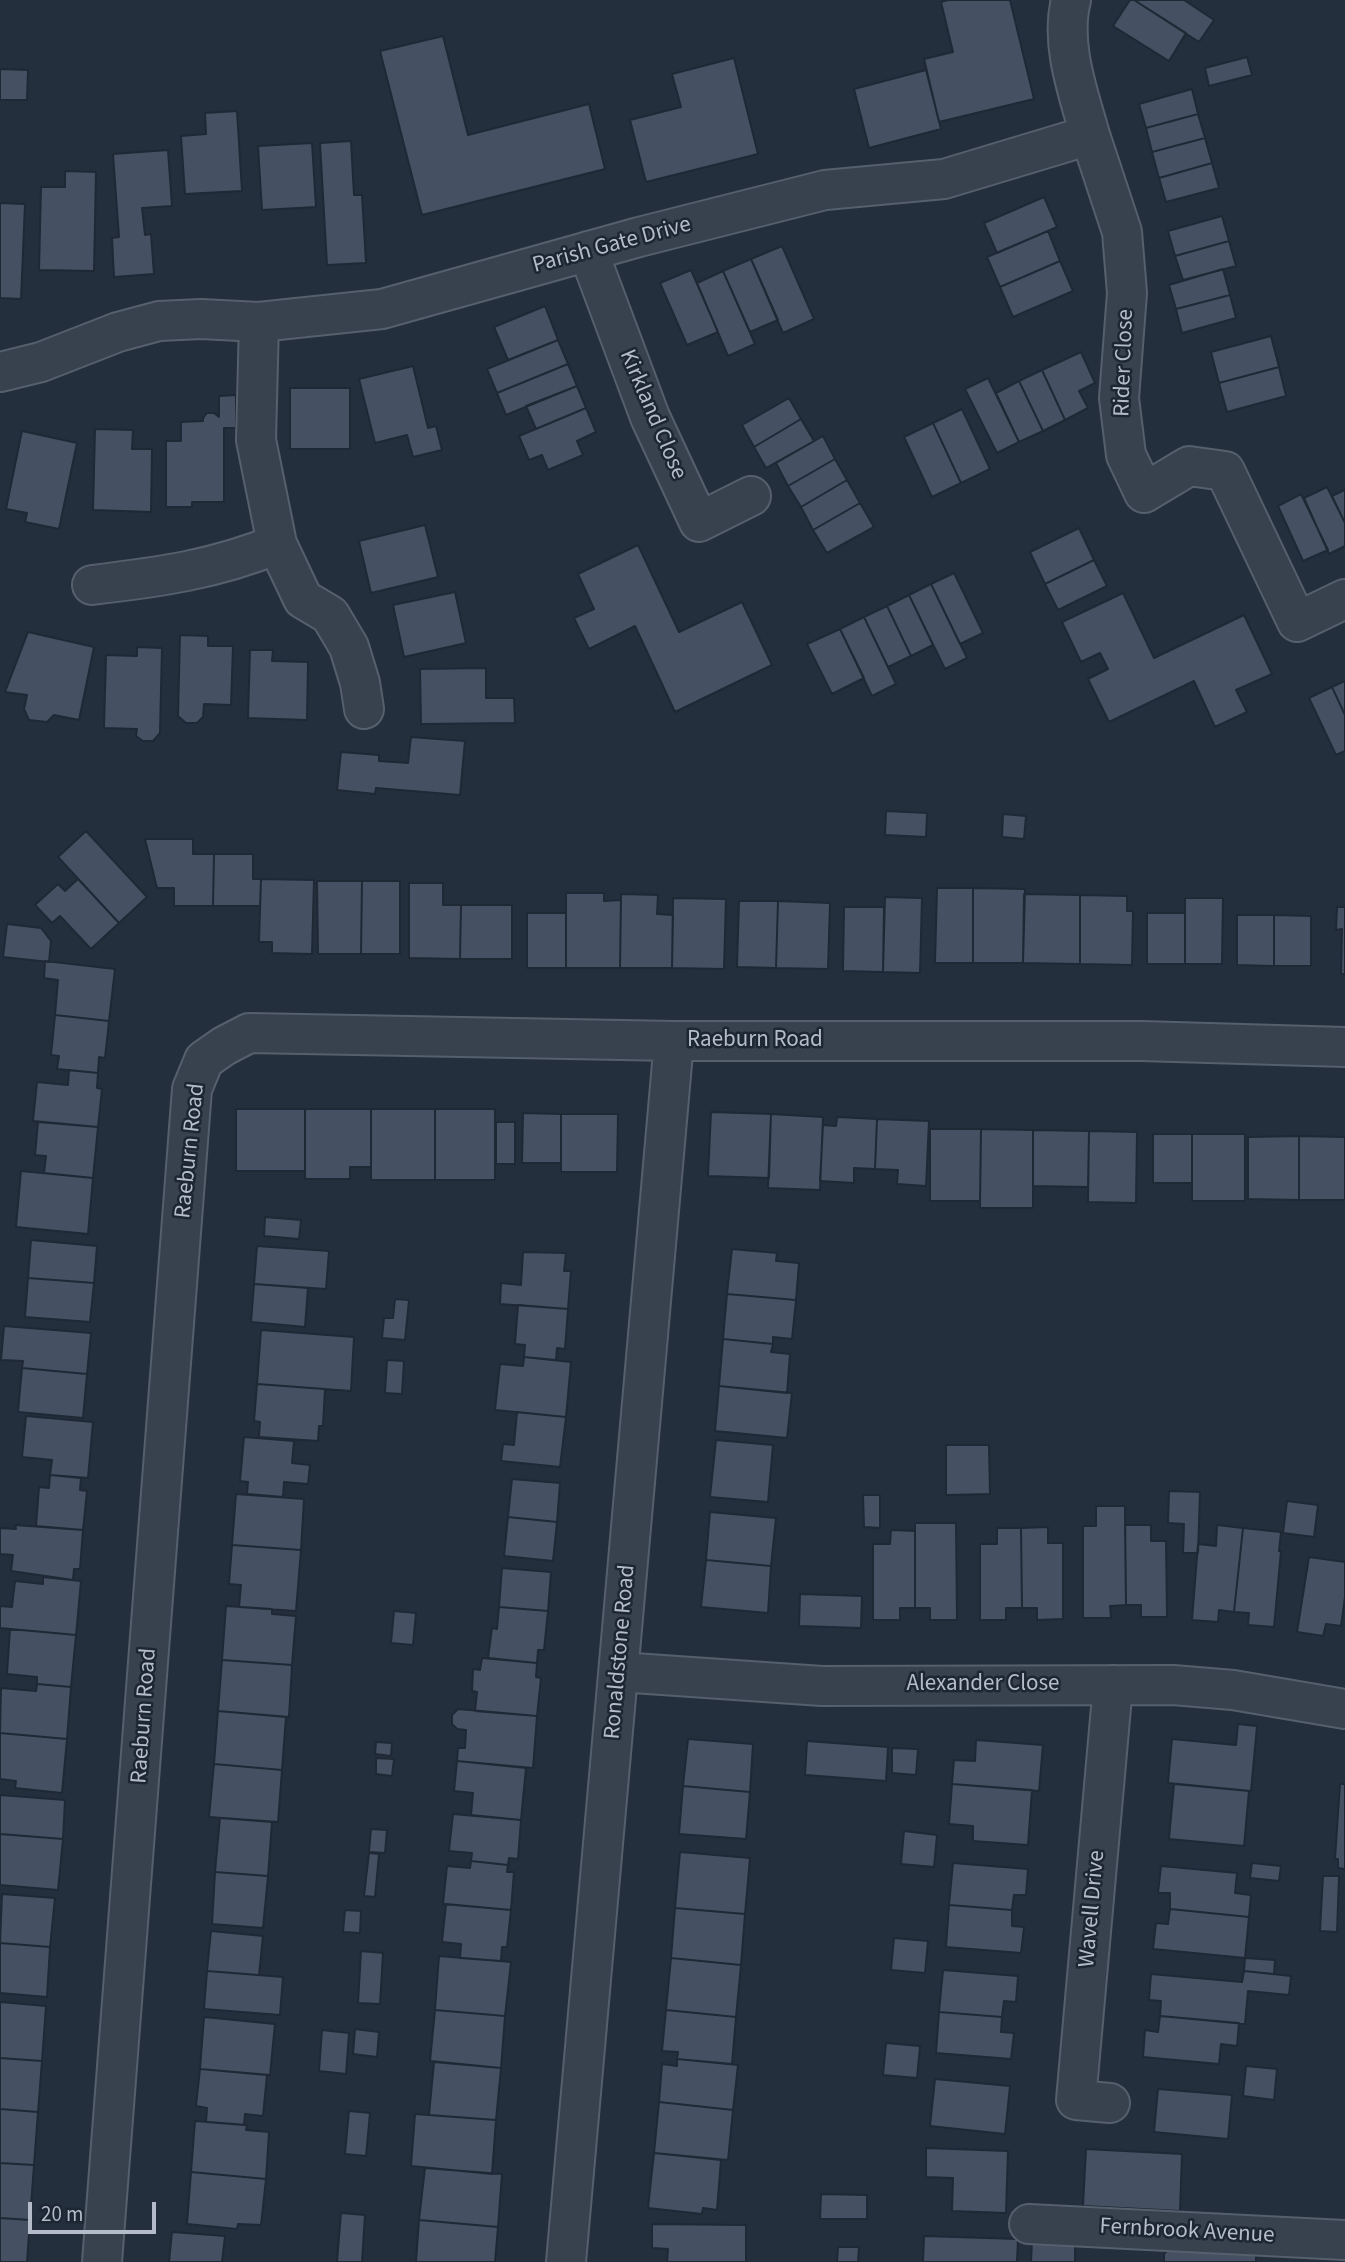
<!DOCTYPE html>
<html>
<head>
<meta charset="utf-8">
<style>
  body { margin:0 }
  #map { position:relative; width:1345px; height:2262px; overflow:hidden; background:#242f3e; font-family:"Source Sans 3",sans-serif }
  canvas { display:block }
  .scale { position:absolute; left:28px; top:2202px; width:128px; height:32px; box-sizing:border-box; border:4px solid #b4bcc9; border-top:0; padding-left:9px; font-size:21px; line-height:24px; white-space:nowrap; color:#b4bcc9; -webkit-text-stroke:5px #1d2633; paint-order:stroke }
</style>
</head>
<body>
<div id="map">
<canvas width="1345" height="2262"></canvas>
<div class="scale">20 m</div>
</div>
<script>
const c = document.querySelector('canvas').getContext('2d');
c.lineJoin = 'round';
function fillPath(path, color) {
  c.fillStyle = color;
  c.fill(path, 'evenodd');
}
function strokePath(path, color, width, dash) {
  c.strokeStyle = color;
  c.lineWidth = width;
  c.lineCap = dash ? 'butt' : 'round';
  c.setLineDash(dash || []);
  c.stroke(path);
}
function write(font, color, halo, rows, align = 'center') {
  c.font = font + ' "Source Sans 3",sans-serif';
  c.lineWidth = 5;
  c.setLineDash([]);
  c.textBaseline = 'middle';
  c.strokeStyle = halo;
  c.fillStyle = color;
  for (const [text, x, y, turn = 0] of rows) {
    c.save();
    c.translate(x, y);
    c.rotate((+turn || 0) * Math.PI / 180);
    c.textAlign = isNaN(turn) ? turn : align;
    if (halo) c.strokeText(text, 0, 0);
    c.fillText(text, 0, 0);
    c.restore();
  }
}
const building = new Path2D(`
  M948 0H1010L1034 99 939 122 924 59 953 52 941 2Z
  M1130 0H1134L1186 33 1169 61 1113 26Z
  M1134 0H1184L1214 20 1199 42Z
  M443 36 468 135 589 104 605 169 422 215 380 51Z
  M1247 57 1252 75 1209 86 1205 68Z
  M734 58 758 154 646 182 630 120 681 107 672 74Z
  M0 69 28 70 27 100H0Z
  M926 70 941 129 869 148 854 89Z
  M1192 89 1198 114 1146 128 1139 104Z
  M237 111 242 191 185 194 181 136 206 134 205 113Z
  M1198 114 1205 138 1152 152 1146 128Z
  M1205 138 1212 163 1159 178 1152 152Z
  M351 141 354 195H362L366 263 327 265 320 143Z
  M312 143 316 207 262 210 258 146Z
  M168 150 172 206 142 208 145 235 151 234 154 274 114 277 112 238 119 237 113 154Z
  M1212 163 1219 188 1166 202 1159 178Z
  M65 171 96 172 94 271 39 270 41 187H65Z
  M1044 197 1057 227 997 253 984 223Z
  M0 203 25 204 21 299 0 298Z
  M1222 216 1229 241 1175 256 1168 231Z
  M1048 231 1060 261 1000 287 987 257Z
  M1229 241 1236 266 1183 280 1175 256Z
  M782 246 814 319 783 333 751 259Z
  M751 259 778 320 750 332 723 271Z
  M1060 261 1073 291 1013 317 1000 287Z
  M1223 269 1230 295 1176 309 1169 285Z
  M691 270 718 332 687 345 660 283Z
  M723 271 755 344 728 356 697 283Z
  M1230 295 1236 318 1182 333 1176 309Z
  M545 306 558 340 508 360 494 327Z
  M1271 336 1279 367 1219 383 1211 352Z
  M558 340 568 364 497 393 487 369Z
  M1081 352 1095 383 1079 391 1088 408 1065 420 1042 370Z
  M568 364 577 386 506 415 497 393Z
  M413 366 428 428 436 426 442 450 413 457 407 435 375 443 359 379Z
  M1279 367 1286 396 1227 412 1219 383Z
  M1042 370 1065 420 1043 431 1019 381Z
  M988 378 1019 442 997 453 965 389Z
  M1019 381 1043 431 1019 442 996 393Z
  M577 386 586 408 536 429 526 406Z
  M290 388H350V449H290Z
  M236 395V428H224V502H192V507H166V441H181V422L203 421V418L207 413H214L219 417V396Z
  M789 398 801 419 754 447 742 425Z
  M586 408 596 432 577 441 583 455 548 470 542 455 529 460 519 436Z
  M962 409 990 469 961 483 933 423Z
  M801 419 814 441 766 468 754 447Z
  M933 423 961 483 932 497 904 437Z
  M95 429 133 430 132 449H152L151 512 93 510Z
  M22 431 77 443 59 529 25 522 27 513 6 509Z
  M823 436 835 459 788 486 776 463Z
  M835 459 847 480 801 507 788 486Z
  M847 480 860 503 813 530 801 507Z
  M1327 487 1345 523V546L1329 554 1304 498Z
  M1345 490V523L1332 496Z
  M1301 494 1328 550 1303 561 1278 506Z
  M860 503 874 527 827 553 813 530Z
  M425 525 438 577 371 593 359 541Z
  M1079 528 1094 560 1045 584 1030 552Z
  M638 545 679 632 742 602 772 665 675 712 635 626 589 649 574 618 594 609 578 574Z
  M1094 560 1107 586 1058 610 1045 584Z
  M954 573 983 633 960 644 931 584Z
  M931 584 967 658 945 669 909 595Z
  M455 592 466 643 404 657 393 605Z
  M1123 593 1154 658 1244 615 1272 674 1236 690 1247 712 1215 727 1194 681 1109 722 1088 679 1108 669 1100 653 1081 662 1062 622Z
  M909 595 933 645 911 656 887 606Z
  M887 606 911 656 888 667 864 617Z
  M864 617 896 684 872 696 840 629Z
  M840 629 864 678 832 694 807 644Z
  M28 632 94 647 79 720 54 715 47 722 29 720 24 709 27 695 5 692Z
  M180 635 208 636V646H233L231 705 204 704 203 717 197 723H186L178 716Z
  M137 647 162 648 160 733 153 741H143L136 736 137 729 104 728 106 655 137 656Z
  M250 650H273L272 661 308 662 307 720 248 718Z
  M486 668V698H514L515 723 421 724 420 669Z
  M1345 681V715L1332 687Z
  M1332 687 1345 715V751L1336 755 1309 698Z
  M411 737 465 741 460 795 376 788 375 794 337 790 341 752 379 755V761L408 763Z
  M886 811 927 813 926 837 885 835Z
  M1003 814 1026 816 1024 839 1002 837Z
  M86 831 147 897 119 923 58 857Z
  M145 839H193V854H214L213 906H174V888H157Z
  M214 854H253V879H261L260 906H213Z
  M78 879 119 923 91 949 60 916 52 923 35 905 58 884 65 891Z
  M261 879 314 880 312 954 272 953V942H259Z
  M317 881H362L361 954H318Z
  M362 881H400V954H361Z
  M409 883H443V905H461L460 959 409 958Z
  M937 888H973V963H935Z
  M973 888 1025 889 1023 963H973Z
  M566 893H604V901L621 900 620 968H566Z
  M621 894 658 895 657 914 673 915 672 968H620Z
  M1024 894 1080 895V964L1023 963Z
  M1080 895 1127 896V911H1133L1132 965 1080 964Z
  M885 897 922 898 920 973 883 972Z
  M673 898 726 899 724 969 672 968Z
  M1185 898H1223L1222 964H1185Z
  M739 901H778L776 968 737 967Z
  M778 901 830 903 828 969 776 968Z
  M461 905H512V959H460Z
  M844 907H884L883 972 843 971Z
  M1337 907H1345V974H1341L1342 929 1336 930Z
  M527 913H566V968H527Z
  M1147 913H1185V964H1147Z
  M1237 915H1274V966L1237 965Z
  M1274 915 1311 916V966H1274Z
  M7 924 41 928 51 941 49 962 3 957Z
  M45 961 115 969 109 1021 55 1015 58 980 44 978Z
  M55 1015 109 1021 105 1058 99 1057 98 1073 57 1069 59 1056 51 1055Z
  M69 1070 98 1073 97 1088 102 1089 98 1127 33 1121 37 1082 68 1085Z
  M236 1109H305V1171H236Z
  M305 1109H371V1167H350V1179H305Z
  M371 1109H435V1180H371Z
  M435 1109H495V1180H435Z
  M711 1112 771 1114 769 1178 708 1176Z
  M523 1113 561 1114V1163H522Z
  M561 1114H618L617 1172H561Z
  M771 1114 823 1117 820 1190 768 1188Z
  M837 1117 877 1119 875 1169 854 1168V1183L820 1181 823 1125 836 1126Z
  M877 1119 929 1121 926 1186 897 1184 898 1170 875 1169Z
  M38 1122 98 1127 93 1178 44 1173 46 1156 35 1155Z
  M496 1122H515V1164H496Z
  M930 1129H981L980 1201H930Z
  M981 1129 1033 1130V1208H980Z
  M1033 1130 1089 1131 1088 1187 1033 1186Z
  M1089 1131 1137 1132 1136 1203 1088 1202Z
  M1153 1134H1192V1183H1153Z
  M1192 1134H1245V1201H1192Z
  M1299 1136 1345 1137V1200H1299Z
  M1299 1136V1200L1248 1199V1137Z
  M21 1171 93 1178 88 1234 16 1227Z
  M265 1217 301 1220 299 1239 264 1236Z
  M31 1240 97 1246 94 1283 28 1278Z
  M257 1246 329 1251 326 1289 254 1284Z
  M732 1249 777 1253 776 1261 799 1263 796 1300 727 1294Z
  M523 1252 566 1253 564 1271H571L568 1309 500 1304 501 1283 521 1285Z
  M28 1278 94 1283 90 1322 25 1317Z
  M254 1284 308 1288 305 1327 251 1322Z
  M727 1294 796 1300 792 1339 773 1337V1344L723 1339Z
  M395 1299 409 1300 405 1340 382 1338 384 1318H393Z
  M518 1305 568 1309 565 1349 557 1348 556 1360 524 1357 525 1345 515 1344Z
  M4 1326 91 1333 87 1374 22 1368 23 1361 1 1360Z
  M261 1330 354 1337 351 1391 257 1384Z
  M723 1339 773 1344 771 1352 790 1354 787 1393 719 1386Z
  M524 1357 571 1362 566 1417 495 1410 500 1364 523 1366Z
  M387 1360 404 1361 402 1394 385 1393Z
  M22 1368 87 1374 83 1418 18 1412Z
  M257 1384 325 1389 323 1426H319L318 1441 259 1437 260 1422 254 1421Z
  M719 1386 792 1393 787 1438 715 1431Z
  M517 1412 566 1417 560 1467 501 1461 503 1444 514 1445Z
  M26 1416 93 1422 88 1478 50 1475 52 1460 22 1457Z
  M244 1437 294 1441 292 1463 310 1465 308 1484 284 1482 283 1497 247 1494 248 1482 240 1481Z
  M716 1440 773 1445 768 1502 710 1497Z
  M946 1445H989L990 1494 946 1495Z
  M50 1475 81 1478 80 1490 87 1491 83 1530 36 1526 39 1487 49 1488Z
  M512 1479 560 1483 557 1522 508 1517Z
  M1169 1491 1200 1492 1198 1553H1183L1184 1524 1168 1523Z
  M236 1494 304 1499 301 1550 232 1545Z
  M863 1495H880V1528L864 1527Z
  M1287 1501 1318 1505 1314 1537 1283 1533Z
  M1096 1506H1125L1126 1605 1110 1606 1111 1618H1083V1526H1096Z
  M710 1512 776 1518 771 1566 706 1560Z
  M508 1517 557 1522 553 1561 504 1556Z
  M915 1523H956L957 1620H930V1608H915Z
  M15 1525 83 1530 80 1569H74L73 1580 11 1571 13 1555 0 1554V1528L16 1529Z
  M1125 1525H1151V1541H1166L1167 1617H1141V1605H1126Z
  M1217 1525 1243 1528 1234 1612 1219 1610 1218 1622 1192 1620 1198 1544 1216 1546Z
  M1048 1527V1543H1063V1619L1037 1620V1608H1022L1021 1528Z
  M997 1528H1021L1022 1608H1006V1620H980V1544H997Z
  M1243 1528 1281 1532 1279 1551H1281L1274 1627 1248 1625 1249 1613 1234 1612Z
  M891 1530 915 1531V1608H900V1620H873V1544H890Z
  M232 1545 301 1550 296 1611 239 1607 241 1585 229 1584Z
  M1309 1557 1345 1562V1597L1341 1626 1326 1624 1323 1636 1297 1632Z
  M706 1560 771 1566 768 1613 701 1607Z
  M502 1568 551 1572 548 1611 499 1607Z
  M43 1577 81 1581 76 1635 0 1628V1606L12 1607 15 1581 43 1584Z
  M800 1594 862 1596 861 1628 799 1626Z
  M226 1606 272 1609V1614L296 1616 292 1665 222 1660Z
  M499 1607 548 1611 544 1650H538L537 1663 488 1658 492 1628 497 1629Z
  M394 1611 416 1613 413 1645 391 1643Z
  M10 1629 76 1635 71 1687 37 1684V1677L7 1674Z
  M482 1658 537 1663 536 1677 541 1678 537 1716 475 1711 477 1692 472 1691 473 1669 480 1670Z
  M222 1660 292 1665 289 1717 218 1711Z
  M37 1684 71 1687 67 1739 0 1733 1 1688 36 1691Z
  M458 1709 537 1716 533 1768 457 1761 458 1748H465L466 1730 457 1729 452 1724V1715Z
  M218 1711 286 1717 282 1770 214 1764Z
  M1238 1724 1257 1726 1251 1791 1168 1783 1172 1739 1236 1745Z
  M0 1733 67 1739 62 1793 15 1788 16 1781 0 1779Z
  M688 1739 753 1744 750 1792 683 1786Z
  M976 1740 1043 1745 1039 1791 952 1784 954 1760 975 1761Z
  M807 1741 888 1747 886 1781 805 1775Z
  M376 1742 392 1743 391 1756 375 1754Z
  M892 1748 918 1749 916 1775 892 1773Z
  M376 1758 394 1759 392 1776 376 1774Z
  M457 1761 526 1768 521 1820 471 1815 473 1793 454 1791Z
  M214 1764 282 1770 278 1822 209 1817Z
  M952 1784 1032 1790 1028 1845 973 1841V1826L949 1824Z
  M1174 1784 1249 1791 1244 1846 1169 1839Z
  M1340 1784H1345V1869L1338 1868V1859H1335Z
  M683 1786 750 1792 746 1839 679 1834Z
  M0 1795 65 1800 63 1839 0 1834Z
  M453 1814 521 1820 518 1859 509 1858 508 1865 471 1861 472 1853 449 1851Z
  M220 1818 272 1822 268 1876 215 1872Z
  M371 1829 387 1830 385 1853 369 1852Z
  M904 1831 937 1835 934 1867 901 1864Z
  M0 1834 63 1839 58 1890 0 1885Z
  M680 1852 750 1858 745 1914 675 1908Z
  M369 1853 379 1854 375 1897 364 1896Z
  M471 1861 508 1865 507 1872H514L511 1910 443 1904 447 1866 470 1868Z
  M953 1863 1028 1869 1026 1895H1014L1012 1910 949 1905Z
  M1252 1863 1281 1866 1279 1881 1250 1878Z
  M1161 1866 1237 1873 1235 1893 1251 1895 1249 1917 1170 1909V1893H1158Z
  M215 1872 268 1876 263 1928 212 1924Z
  M1323 1876H1339L1337 1932 1320 1931Z
  M2 1894 55 1898 50 1947 0 1943Z
  M446 1904 511 1910 507 1947H502L501 1961 460 1958 461 1944 442 1942Z
  M949 1905 1012 1910V1926L1024 1927 1021 1953 946 1947Z
  M675 1908 745 1914 741 1965 671 1958Z
  M1170 1909 1249 1917 1245 1958 1153 1949 1156 1923 1168 1924Z
  M345 1910 361 1911 360 1933 343 1932Z
  M211 1931 263 1936 259 1975 207 1971Z
  M894 1938 928 1941 925 1973 891 1970Z
  M0 1943 50 1947 47 1997 0 1993Z
  M361 1951 383 1953 380 2004 358 2003Z
  M439 1956 511 1962 505 2016 435 2010Z
  M671 1958 741 1965 736 2017 666 2010Z
  M1245 1958 1275 1960 1274 1974 1244 1971Z
  M943 1970 1018 1976 1016 2002 1004 2001 1002 2017 939 2012Z
  M207 1971 283 1977 280 2015 204 2009Z
  M1244 1971 1291 1976 1289 1995 1248 1991 1245 2024 1160 2016 1161 2001 1149 2000 1151 1974 1242 1982Z
  M0 2002 46 2006 42 2061 0 2058Z
  M435 2010 505 2016 501 2068 430 2061Z
  M666 2010 736 2017 732 2064 677 2059 678 2052 662 2051Z
  M939 2012 1002 2017 1001 2032 1014 2033 1011 2059 936 2053Z
  M1160 2016 1239 2023 1237 2046 1221 2044 1219 2064 1143 2057 1145 2030 1158 2032Z
  M204 2017 275 2024 270 2075 200 2069Z
  M355 2029 379 2032 377 2057 353 2054Z
  M322 2030 349 2033 346 2074 319 2071Z
  M886 2043 920 2046 917 2078 883 2075Z
  M0 2058 42 2061 38 2112 0 2109Z
  M677 2059 738 2065 733 2110 659 2102 662 2064 677 2066Z
  M434 2062 501 2068 496 2120 429 2115Z
  M1246 2066 1277 2069 1274 2100 1243 2096Z
  M200 2069 267 2075 263 2116 245 2114 244 2125 206 2122 207 2108 196 2106Z
  M935 2079 1010 2086 1005 2134 930 2126Z
  M1158 2089 1232 2095 1228 2139 1154 2132Z
  M659 2102 733 2110 728 2160 654 2153Z
  M0 2109 38 2112 34 2165 0 2163Z
  M349 2111 370 2113 366 2156 345 2154Z
  M415 2114 496 2120 492 2174 411 2166Z
  M195 2121 247 2125 246 2130 269 2132 266 2179 191 2172Z
  M926 2148 1008 2151 1006 2213 952 2211 953 2178 926 2177Z
  M1086 2149 1182 2154 1180 2211 1083 2206Z
  M654 2153 721 2160 717 2210 703 2208 702 2214 648 2208Z
  M0 2163 34 2165 30 2220 0 2218Z
  M425 2168 502 2174 498 2227 419 2220Z
  M191 2172 266 2179 261 2225 238 2224 237 2229 187 2224Z
  M821 2194 867 2195V2219H820Z
  M341 2213 365 2215 362 2262H337Z
  M0 2218 30 2220 27 2262H0Z
  M419 2220 498 2227 495 2262H416Z
  M652 2224 746 2225V2262H667L668 2249 652 2248Z
  M172 2232 225 2236 222 2262H169Z
  M924 2236 1018 2239 1017 2262H923Z
  M1032 2239 1075 2240V2262H1031Z
  M838 2247H859L858 2262H837Z
  M1170 2247 1256 2249V2262H1164V2254Z`);
fillPath(building, '#455162');
strokePath(building, '#1f2835', 2);
const minor = new Path2D(`
  M1090 135 1122 232 1127 293 1119 398 1126 455 1144 493 1189 466 1225 471 1297 622 1345 599
  M588 251 650 417 699 522 751 496
  M259 322 256 440 277 544 303 599 330 615 349 647 360 683 364 709
  M0 372 41 362 118 332 159 321 201 319 259 322 382 309 639 237 825 190 944 179 1090 135C1078 92 1060 44 1071 0
  M92 585C158 577 214 570 277 544
  M619 1672 822 1686 1173 1685 1233 1690 1345 1709
  M1110 2103 1076 2100 1113 1685
  M1029 2224 1345 2240
  M102 2262 192 1089 204 1060 224 1046 249 1033 674 1041H1141L1345 1047
  M566 2262 674 1041`);
strokePath(minor, '#565f6c', 42);
strokePath(minor, '#38414e', 38);
write('23px', '#b4bcc9', '#1d2633', [
  ["Parish Gate Drive",612,246,-15],
  ["Rider Close",1125,363,-88],
  ["Kirkland Close",652,415,67],
  ["Raeburn Road",755,1041],
  ["Raeburn Road",191,1151,-84],
  ["Ronaldstone Road",621,1652,-85],
  ["Alexander Close",983,1685],
  ["Raeburn Road",145,1716,-86],
  ["Wavell Drive",1093,1909,-85],
  ["Fernbrook Avenue",1187,2232,3]
]);
</script>
</body>
</html>
